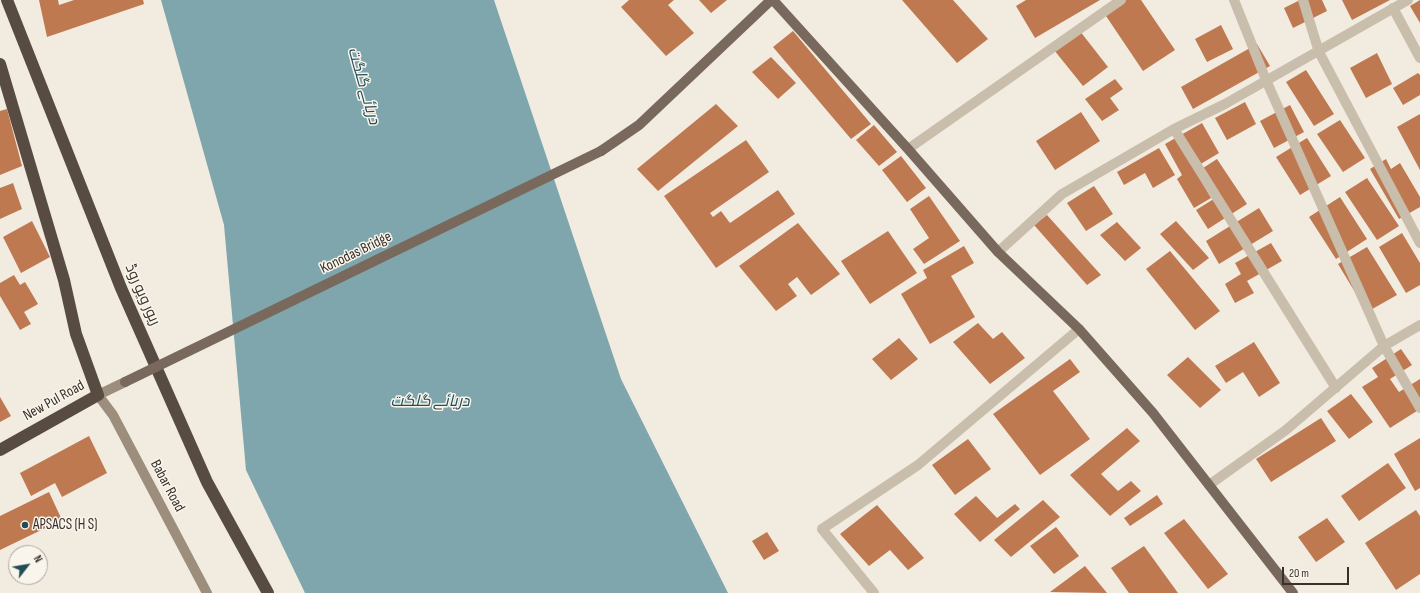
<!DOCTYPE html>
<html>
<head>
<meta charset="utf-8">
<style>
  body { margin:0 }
  #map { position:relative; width:1420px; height:593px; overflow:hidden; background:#f2ebe0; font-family:"Sofia Sans Condensed",sans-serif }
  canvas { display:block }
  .north { position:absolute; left:8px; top:545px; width:40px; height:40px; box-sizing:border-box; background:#f9f5ec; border:1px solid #aca69e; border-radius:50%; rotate:59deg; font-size:11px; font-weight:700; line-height:16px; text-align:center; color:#38302a }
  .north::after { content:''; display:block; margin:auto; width:14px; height:18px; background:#224d57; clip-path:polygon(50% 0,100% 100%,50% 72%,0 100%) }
  .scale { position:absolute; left:1282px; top:567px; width:67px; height:18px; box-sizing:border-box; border:2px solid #38302a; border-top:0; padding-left:5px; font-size:12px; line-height:14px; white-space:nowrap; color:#38302a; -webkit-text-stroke:3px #f9f5ec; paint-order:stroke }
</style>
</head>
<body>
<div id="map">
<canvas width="1420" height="593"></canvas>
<div class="north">N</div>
<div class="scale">20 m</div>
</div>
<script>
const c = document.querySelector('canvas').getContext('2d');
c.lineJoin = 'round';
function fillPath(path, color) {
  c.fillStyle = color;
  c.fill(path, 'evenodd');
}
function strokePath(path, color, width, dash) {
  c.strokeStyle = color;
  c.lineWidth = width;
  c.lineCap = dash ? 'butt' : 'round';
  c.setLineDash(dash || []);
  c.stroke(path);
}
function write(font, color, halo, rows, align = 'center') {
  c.font = font + ' "Sofia Sans Condensed",Cairo,sans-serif';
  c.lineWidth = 3;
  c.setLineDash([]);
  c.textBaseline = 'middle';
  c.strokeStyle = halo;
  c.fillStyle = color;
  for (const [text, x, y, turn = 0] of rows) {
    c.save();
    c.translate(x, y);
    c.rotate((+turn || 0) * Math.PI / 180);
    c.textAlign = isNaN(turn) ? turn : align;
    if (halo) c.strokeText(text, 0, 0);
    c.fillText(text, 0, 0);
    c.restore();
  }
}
fillPath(new Path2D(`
  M161 0H494L621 379 728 593H305L246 470 224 225Z`), '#80a6ad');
fillPath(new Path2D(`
  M39 0H58L59 5 74 0H143L144 4 47 37Z
  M629 0H674L668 5 694 33 666 56 621 7Z
  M699 0H727L711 13Z
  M902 0H953L988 39 957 63Z
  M1026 0H1100L1035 38 1016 6Z
  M1124 0H1141L1175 50 1143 71 1104 13Z
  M1300 0H1322L1327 11 1293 28 1284 8Z
  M1342 0H1390L1352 20Z
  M1420 0V23L1410 6Z
  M1221 25 1233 49 1207 62 1195 39Z
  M1076 26 1108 67 1083 86 1050 45Z
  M793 31 871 124 851 139 773 47Z
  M1257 44 1270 66 1193 109 1181 87Z
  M1377 53 1392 84 1366 98 1350 68Z
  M771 57 796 83 778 99 752 72Z
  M1306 70 1334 114 1314 126 1286 82Z
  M1418 73 1420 75V95L1403 105 1393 88Z
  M1115 79 1123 89 1110 98 1119 110 1102 121 1085 99Z
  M1245 102 1256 124 1227 140 1215 118Z
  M716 104 738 126 658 191 637 169Z
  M1290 105 1304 132 1274 148 1260 121Z
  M7 109 22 166 0 175V111Z
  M1081 112 1100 141 1055 170 1036 141Z
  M1420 114V170L1397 127Z
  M1340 120 1365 158 1343 172 1317 134Z
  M1202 123 1219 153 1194 168 1211 198 1194 208 1177 179 1182 175 1165 144Z
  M874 125 897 152 879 166 856 140Z
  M1307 138 1331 176 1300 195 1276 157Z
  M746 140 769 172 710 213 713 217 721 211 730 223 778 190 795 214 716 268 664 196Z
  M1159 148 1175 175 1153 188 1145 173 1124 185 1117 172Z
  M901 156 926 188 907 202 882 170Z
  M1217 159 1247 204 1208 229 1196 210 1217 197 1200 170Z
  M1386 159 1391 169 1400 163 1420 197V207L1399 219 1370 169Z
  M1367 178 1399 226 1377 240 1345 192Z
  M13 183 22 209 0 219V188Z
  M1094 186 1113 214 1086 231 1067 203Z
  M929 196 960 241 924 264 913 249 929 238 910 209Z
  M1340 197 1367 239 1336 259 1309 217Z
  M1259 208 1273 231 1219 264 1206 241Z
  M1047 215 1101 275 1087 285 1034 225Z
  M32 221 50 257 21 273 3 237Z
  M1176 221 1209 258 1193 270 1160 234Z
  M1117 222 1141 248 1125 261 1100 235Z
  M798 223 840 274 811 295 797 277 788 284 797 296 776 311 739 266Z
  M888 231 917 273 870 304 841 261Z
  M1402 233 1420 263V285L1406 293 1379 247Z
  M1271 243 1282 261 1247 281 1254 293 1235 303 1225 284 1241 274 1235 263Z
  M964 246 974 263 951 276 975 317 930 344 901 294 927 278 923 270Z
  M1367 247 1397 295 1367 312 1338 264Z
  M1170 251 1220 311 1195 330 1146 269Z
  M14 275 20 285 25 282 38 304 24 312 31 324 20 330 0 296V283Z
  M978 323 993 339 1002 332 1025 358 990 384 953 342Z
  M899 338 918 359 891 380 872 359Z
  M1254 342 1280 383 1259 397 1243 372 1226 383 1215 366Z
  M1401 349 1412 365 1390 379 1399 392 1420 379V409L1390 428 1362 387 1378 377 1372 368Z
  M1188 357 1221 390 1200 408 1167 375Z
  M1070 359 1080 372 1053 391 1090 439 1040 475 993 414Z
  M1351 394 1373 422 1349 439 1327 411Z
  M0 397 11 416 0 422Z
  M1321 418 1336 441 1271 482 1256 459Z
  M1127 428 1140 441 1101 474 1118 491 1131 481 1141 491 1110 516 1070 475Z
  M89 436 107 473 62 497 55 483 31 496 20 473Z
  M1420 438V488L1415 491 1394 454Z
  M968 439 991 469 955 495 932 465Z
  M1388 463 1406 488 1359 521 1341 496Z
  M49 492 62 520 0 550V516Z
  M1157 495 1163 504 1130 526 1124 518Z
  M976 496 997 518 1015 504 1020 509 980 542 954 514Z
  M1043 500 1060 517 1011 557 994 540Z
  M877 505 924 558 908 570 890 550 869 566 840 534Z
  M1416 510 1420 516V574L1396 590 1365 543Z
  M1327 518 1345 542 1316 562 1298 537Z
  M1184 519 1228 574 1208 589 1164 533Z
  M1056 527 1079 556 1054 574 1030 546Z
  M767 532 779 551 764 560 752 541Z
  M1144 546 1178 593H1129L1111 568Z
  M1085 566 1107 593 1050 592Z`), '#bf7951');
strokePath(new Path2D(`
  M1234 0 1266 80 1384 346 1420 408
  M1303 0 1319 52 1420 243
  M1393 8 1420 58
  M1174 129 1336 388
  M908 149 1121 0
  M998 252 1062 194 1174 129 1225 104 1408 0
  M1209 485 1286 430 1384 346 1420 325
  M874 593 822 529 918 465 1079 329`), '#c9bdac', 10);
strokePath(new Path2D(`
  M125 382 98 395 113 415 207 593`), '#9d8d7d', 10);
strokePath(new Path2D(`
  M773 0 908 149 998 252 1079 329 1153 413 1293 593
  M601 151 639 125 771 0`), '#79695d', 10);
strokePath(new Path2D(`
  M7 0 121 288 207 482 268 593
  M0 64 64 280 76 334 98 395 0 450`), '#584c42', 12);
strokePath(new Path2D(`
  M125 382 601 151`), '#79695d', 10);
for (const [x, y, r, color] of [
  [25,525,4,"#224d57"]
]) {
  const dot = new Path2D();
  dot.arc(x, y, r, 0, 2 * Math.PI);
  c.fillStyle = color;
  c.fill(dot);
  strokePath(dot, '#f9f5ec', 1.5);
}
write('15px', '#38302a', '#f9f5ec', [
  ["Konodas Bridge",356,253,-26],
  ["ریور ویو روڈ",142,295,66],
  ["New Pul Road",54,401,-29],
  ["Babar Road",167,486,62]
]);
write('15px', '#38302a', '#f9f5ec', [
  ["APSACS (H S)",33,525]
], 'left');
write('italic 16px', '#224d57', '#f9f5ec', [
  ["دریائے گلگت",363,86,74],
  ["دریائے گلگت",430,402]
]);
</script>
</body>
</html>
